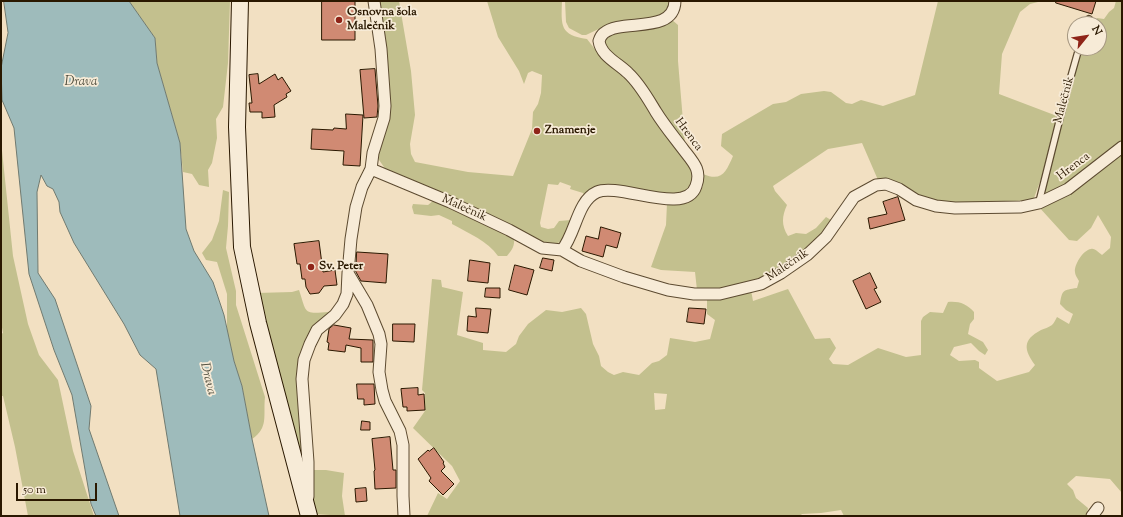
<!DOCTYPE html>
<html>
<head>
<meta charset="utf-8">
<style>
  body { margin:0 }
  #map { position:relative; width:1123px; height:517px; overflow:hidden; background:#f2e0c2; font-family:"Sorts Mill Goudy",serif }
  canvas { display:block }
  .frame { position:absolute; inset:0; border:2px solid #2a1800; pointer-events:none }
  .north { position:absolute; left:1067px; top:16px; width:40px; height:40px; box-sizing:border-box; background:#f7ebd7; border:1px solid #a59781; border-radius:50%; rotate:60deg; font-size:11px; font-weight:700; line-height:16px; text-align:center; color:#2a1800 }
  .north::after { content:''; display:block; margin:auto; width:14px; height:18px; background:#8f2418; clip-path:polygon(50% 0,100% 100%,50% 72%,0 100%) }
  .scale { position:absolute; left:16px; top:483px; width:81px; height:18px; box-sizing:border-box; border:2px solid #2a1800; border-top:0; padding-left:5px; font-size:12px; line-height:14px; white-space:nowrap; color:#2a1800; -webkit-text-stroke:3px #f7ebd7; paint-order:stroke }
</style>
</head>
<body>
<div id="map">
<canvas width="1123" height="517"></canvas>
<div class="frame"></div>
<div class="north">N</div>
<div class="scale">50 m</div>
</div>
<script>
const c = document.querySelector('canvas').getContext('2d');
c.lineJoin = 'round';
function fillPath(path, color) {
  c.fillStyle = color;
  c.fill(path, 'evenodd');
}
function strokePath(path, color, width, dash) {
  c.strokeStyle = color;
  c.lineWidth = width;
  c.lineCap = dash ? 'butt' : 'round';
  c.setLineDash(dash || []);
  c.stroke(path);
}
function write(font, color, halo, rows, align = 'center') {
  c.font = font + ' "Sorts Mill Goudy",serif';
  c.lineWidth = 3.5;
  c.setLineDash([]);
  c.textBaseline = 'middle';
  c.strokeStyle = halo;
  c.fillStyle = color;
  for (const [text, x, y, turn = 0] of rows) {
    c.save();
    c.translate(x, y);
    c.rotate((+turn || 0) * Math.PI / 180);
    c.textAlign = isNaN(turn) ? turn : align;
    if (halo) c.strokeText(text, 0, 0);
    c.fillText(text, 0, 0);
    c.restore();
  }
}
fillPath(new Path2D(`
  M129 1H230L228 63 223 107 216 119 217 138 212 163 208 170 209 187 199 185 192 174 183 172 180 143 157 63 155 38Z
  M377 1H399L411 71 415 115 410 144 411 154 415 162 468 172 513 176 532 129 533 112 538 104 541 93 542 75 532 71 528 73 524 84 519 71 498 37 487 1H562C561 26 560 35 587 39L594 48 604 58 627 75 695 173 690 189 681 195 636 191 585 197 583 193 570 189 571 186 560 182 558 185 548 184 540 223 541 227 548 229 554 228 559 221 571 220 573 218C566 237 564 247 542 244L386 170 377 157 384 136Z
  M565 1H671L668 12 663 16 607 25 586 35H582L569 28 566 22Z
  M938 1H1042L1030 4 1020 12 1002 54 999 94 1057 116 1042 176 1034 198 1030 200 972 204 927 201 878 180 862 143 828 149 773 186 775 191 787 205C782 216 781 225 788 236L796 233 806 234 816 228 826 217 831 220 821 237 807 250 762 280 714 290H697L695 272 661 270 651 267 666 225 667 203 696 195 703 186V174C722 182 726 172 733 156L721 146 722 134 773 104 786 102 801 94 824 91 831 92 846 103 852 104 861 100 883 106 915 95Z
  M1116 1H1122V144L1079 177 1044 197V194L1051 156 1081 48H1099V24H1093L1097 18 1104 19 1109 12 1114 8Z
  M671 19 678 25V61L685 145 605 51 604 36Z
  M1 141 13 256 28 324 39 355 58 380 73 451 94 516H28L15 447 3 396H1V334L3 333 1 322Z
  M1122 153V493L1110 479 1076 476 1067 484 1073 490 1076 498 1088 508 1087 513 1085 516H844L841 510 821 513 802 514 800 516H427L438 493 447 499 460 481 452 466 413 428 425 411V393L422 390 432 279 441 280 442 287 463 292 457 335 483 343V350L506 352 516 344 519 336 528 324 546 310 562 312 581 308 586 314 593 344 599 356 601 366 608 372 614 375 623 372 639 375 652 363 659 361 667 355 670 338 695 342 710 339 715 320 707 314V299L751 290 753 301 788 289 815 339 830 338 836 348 829 359 833 364 848 365 878 348 906 357 921 355V321L923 317 930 312 943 313 948 302C959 301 967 304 974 312V319L970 324 968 334 983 342 988 350 985 355 979 351 971 343 954 347 950 355 959 361 975 360 979 362V368L997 381 1029 372 1035 365C1024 350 1022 340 1041 330 1044 329 1049 327 1052 325 1054 323 1056 319 1057 317L1069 324 1073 314 1066 310 1060 304C1062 290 1063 290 1077 288L1079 281C1078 279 1075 275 1075 272 1074 265 1083 250 1091 249 1095 248 1099 253 1102 255L1110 248 1111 237 1098 215 1091 228 1077 241 1069 240 1038 206ZM654 393 667 394 665 409 655 410Z
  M223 190 229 192 228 226 226 248 236 291V305L265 397C263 415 269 428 252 439L242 386 234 361 227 331V294L217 262 206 260 202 253 212 240 219 221Z
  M434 200 514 237C515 246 512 250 507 256H498C488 241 468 233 452 224V221L439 215 431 216 414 214 412 207 413 204 428 205Z
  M299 290C307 314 303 314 329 312L330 316 306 346 303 455 296 457 257 293 292 292Z
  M311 470H326L344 473 342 496 345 516 314 514Z`), '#c3c08e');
const water = new Path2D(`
  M4 1H129L155 38 157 63 180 143 186 229 194 251 213 282 224 315 234 361 242 386 252 439 269 516H180L156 369 140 355 124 324 74 243 60 212 59 202 53 189 47 186 41 175 37 192 38 273 55 299 91 406 89 429 119 516H96L91 504 72 395 54 350 29 274 14 128 2 100 1 68 8 33Z`);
fillPath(water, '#9ebbbb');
strokePath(water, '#707a70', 1);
const building = new Path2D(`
  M322 1H355V40H322Z
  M1056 1H1096L1092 14 1056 3Z
  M375 69 378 106 377 117 364 118 360 70Z
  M258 74 259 84 275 74 278 80 282 77 291 91 286 94 287 97 274 105 275 117 262 118V112H250L249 103H252L249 75Z
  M346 114 363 115 360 166 343 165 344 151 311 149 312 129 333 130 334 128 346 129Z
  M898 197 905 220 870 229 868 218 887 214 883 202Z
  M601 227 621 233 617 248 606 245 603 257 582 251 586 236 598 239Z
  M319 241 323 272 335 270 337 285 324 286 319 293 310 294 306 287 305 279H302L300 264H297L294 244Z
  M357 252 388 254 386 283 361 281 356 272Z
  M543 258 554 260 552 271 540 268Z
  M470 260 490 263 488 283 468 281Z
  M515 265 534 270 527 295 509 290Z
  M870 273 877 288 874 289 881 302 866 309 853 281Z
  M486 288H500V298L485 297Z
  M476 308 491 309 488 333 467 331 468 316 476 317Z
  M689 308 706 309 704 324 687 322Z
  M393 324H415L414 342 393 341Z
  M334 325 351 328 349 339 373 340V362H361V348L346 345 345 352 328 350 329 343 327 342 329 329Z
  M357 384H374L375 404 364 405V399H358Z
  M418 388V395L424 394 425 410 407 411V407H403L401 389Z
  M362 421 370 422V430H361Z
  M390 437 393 470H396V488L375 489 374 471 375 470 372 439Z
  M434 448 444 462 443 463 445 467 441 471 454 484 443 495 429 481 431 478 418 459 428 450 429 451Z
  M366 488 367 501 356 502 355 489Z`);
fillPath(building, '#d08a73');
strokePath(building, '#2a1800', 1);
const lane = new Path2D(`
  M1087 24 1089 19
  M1039 202 1066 94 1079 48`);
const street = new Path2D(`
  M374 1 381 49 385 106 384 118 373 153 371 169 362 187 356 207 351 239 348 273 367 305 379 334 381 344 379 372 382 390 385 401 400 431 403 445V496L404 516
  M371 169 450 202 509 230 542 248 562 250 581 261 624 277 668 290 694 294H720L761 284 781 273 807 255 826 237 854 197 876 185 886 184 899 189 916 200 936 206 955 208 1021 207 1039 203 1068 189 1122 147
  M562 250C576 233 577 201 597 192 619 182 686 217 696 186 702 170 693 162 683 149 674 137 664 125 656 112 648 99 640 84 628 73 618 63 601 56 599 41 600 38 601 35 604 33 621 18 674 35 675 1
  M308 497V462L302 379 304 360 310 344 317 330 335 315 343 304 347 294 348 273
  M1092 516 1098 508`);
const secondary = new Path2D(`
  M240 1 237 127 242 247 258 323 309 516`);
strokePath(lane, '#5c4a30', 8);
strokePath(street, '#5c4a30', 13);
strokePath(secondary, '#2a1800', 18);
strokePath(lane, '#f7ebd7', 5.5);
strokePath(street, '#f7ebd7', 11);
strokePath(secondary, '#f7ebd7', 16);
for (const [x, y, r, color] of [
  [339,20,4,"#8f2418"],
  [537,131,4,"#8f2418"],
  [311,267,4,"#8f2418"]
]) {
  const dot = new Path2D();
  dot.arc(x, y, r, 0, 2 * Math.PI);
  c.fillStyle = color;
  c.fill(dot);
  strokePath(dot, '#f7ebd7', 1.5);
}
write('bold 12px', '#2a1800', '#f7ebd7', [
  ["Osnovna šola",347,13],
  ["Malečnik",347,27],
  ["Znamenje",545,131],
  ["Sv. Peter",319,267]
], 'left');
write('12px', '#2a1800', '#f7ebd7', [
  ["Malečnik",1065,100,-75],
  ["Hrenca",688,135,53],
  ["Hrenca",1074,167,-37],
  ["Malečnik",464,209,24],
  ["Malečnik",788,266,-34]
]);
write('italic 13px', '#535141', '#f7ebd7', [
  ["Drava",81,83],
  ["Drava",207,379,76]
]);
</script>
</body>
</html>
